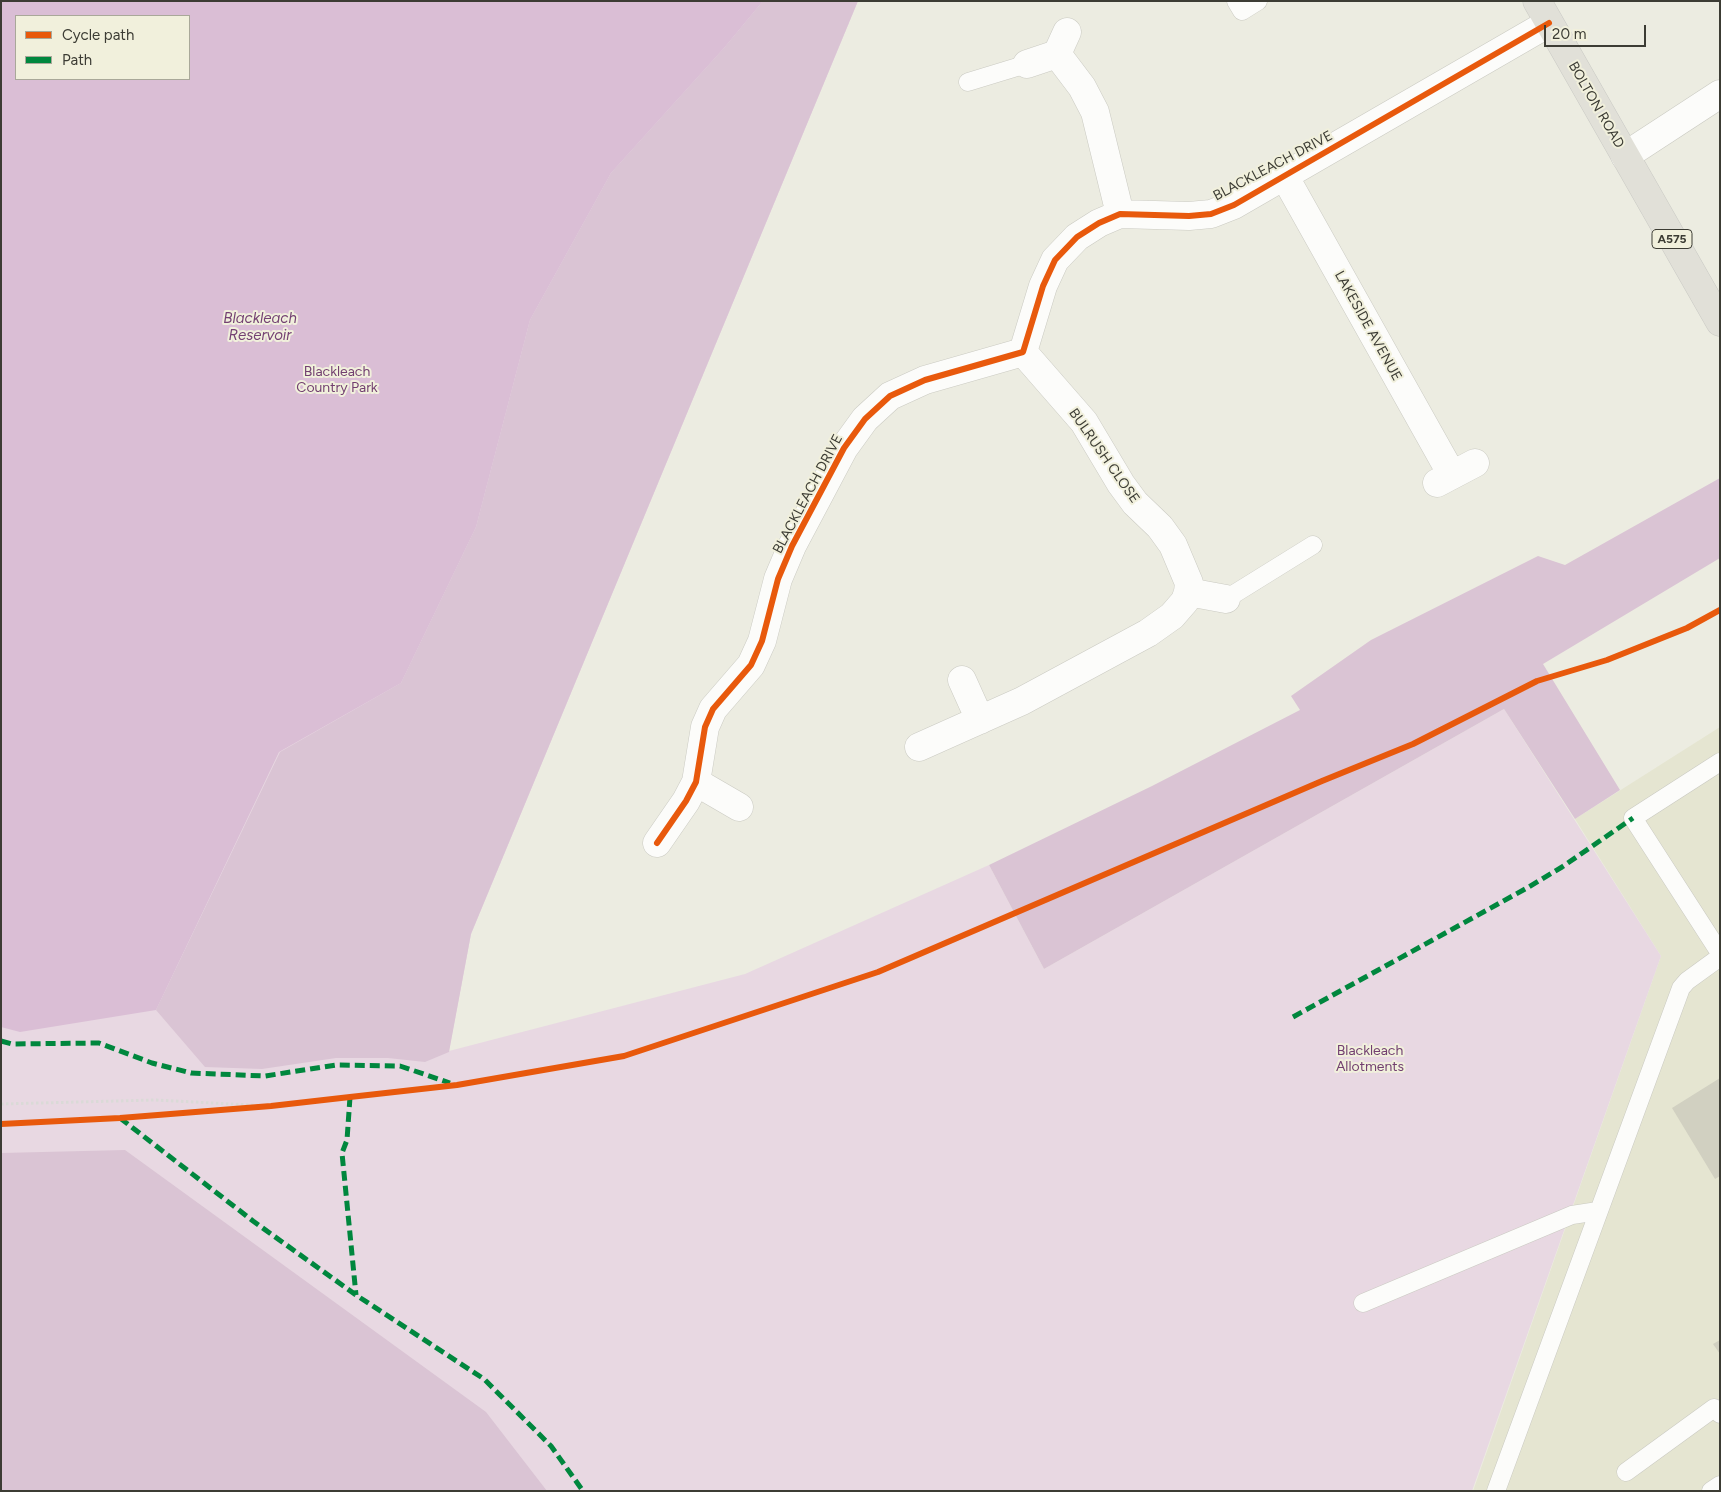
<!DOCTYPE html>
<html>
<head>
<meta charset="utf-8">
<style>
  body { margin:0 }
  #map { position:relative; width:1721px; height:1492px; overflow:hidden; background:#ecece1; font-family:Figtree,sans-serif }
  canvas { display:block }
  .frame { position:absolute; inset:0; border:2px solid #3c3c34; pointer-events:none }
  .legend { position:absolute; left:15px; top:15px; width:175px; height:65px; box-sizing:border-box; background:#f1f0dc; border:1px solid #a9a899; margin:0; padding:6px 9px; list-style:none; font-size:15px; color:#3c3c34 }
  .legend li { display:flex; align-items:center; gap:10px; height:25px }
  .legend b { width:25px; border:1px solid #a9a899 }
  .scale { position:absolute; left:1544px; top:25px; width:102px; height:22px; box-sizing:border-box; border:2px solid #3c3c34; border-top:0; padding-left:6px; font-size:15px; line-height:18px; white-space:nowrap; color:#3c3c34; -webkit-text-stroke:4px #f1f0dc; paint-order:stroke }
</style>
</head>
<body>
<div id="map">
<canvas width="1721" height="1492"></canvas>
<div class="frame"></div>
<ul class="legend">
<li><b style="height:6px;background:#e8590c"></b>Cycle path</li>
<li><b style="height:6px;background:#00873e"></b>Path</li>
</ul>
<div class="scale">20 m</div>
</div>
<script>
const c = document.querySelector('canvas').getContext('2d');
c.lineJoin = 'round';
function fillPath(path, color) {
  c.fillStyle = color;
  c.fill(path, 'evenodd');
}
function strokePath(path, color, width, dash) {
  c.strokeStyle = color;
  c.lineWidth = width;
  c.lineCap = dash ? 'butt' : 'round';
  c.setLineDash(dash || []);
  c.stroke(path);
}
function write(font, color, halo, rows, align = 'center') {
  c.font = font + ' Figtree,sans-serif';
  c.lineWidth = 4;
  c.setLineDash([]);
  c.textBaseline = 'middle';
  c.strokeStyle = halo;
  c.fillStyle = color;
  for (const [text, x, y, turn = 0] of rows) {
    c.save();
    c.translate(x, y);
    c.rotate((+turn || 0) * Math.PI / 180);
    c.textAlign = isNaN(turn) ? turn : align;
    if (halo) c.strokeText(text, 0, 0);
    c.fillText(text, 0, 0);
    c.restore();
  }
}
fillPath(new Path2D(`
  M1720 727V1491H1473L1661 956 1575 819Z`), '#e5e5d1');
fillPath(new Path2D(`
  M1 1H858L471 934 449 1051 745 974 989 865 1044 969 1504 709 1661 956 1472 1491H1ZM16 16H189V79H16Z`), '#e8d8e2');
fillPath(new Path2D(`
  M763 1H858L471 934 449 1052 425 1062 388 1058H336L262 1069 205 1067 156 1010 280 752 401 683 476 527 530 320 611 173 724 48Z
  M1720 478V558L1543 664 1620 790 1575 819 1504 709 1044 969 989 865 1152 786 1300 710 1291 696 1371 640 1538 556 1565 565Z
  M125 1150 486 1412 547 1491H1V1153Z`), '#dac4d4');
fillPath(new Path2D(`
  M1 1H763L724 48 611 173 530 320 476 527 401 683 279 752 156 1010 20 1032 1 1027ZM16 16H189V79H16Z`), '#dabed5');
fillPath(new Path2D(`
  M1720 1078V1176L1715 1179 1672 1108Z
  M1720 1340V1354L1713 1344Z`), '#d1d0c1');
const lane = new Path2D(`
  M1236 1 1242 11 1258 1
  M968 82 1027 64
  M1226 599 1313 545
  M1720 762 1633 818 1720 953
  M1363 1303 1572 1215 1598 1211
  M1626 1472 1714 1408 1720 1414
  M1496 1491 1681 988 1687 981 1720 957
  M1711 1491 1720 1485`);
const street = new Path2D(`
  M1057 54 1082 87 1095 112 1120 214
  M1027 64 1057 54 1067 32
  M1625 156 1720 94
  M1285 177 1452 475
  M1437 483 1475 463
  M1188 592 1226 599
  M962 680 980 720
  M919 747 1022 701 1148 633 1172 616 1185 601 1188 592 1189 583 1173 545 1160 527 1135 503 1121 484 1084 422 1023 352
  M696 782 739 807
  M657 843 686 801 696 782 705 727 713 709 751 665 762 641 778 579 792 546 844 448 865 419 890 396 925 380 1023 352 1043 286 1055 260 1077 237 1099 223 1120 214 1189 216 1211 214 1234 205 1549 23`);
const primary = new Path2D(`
  M1537 1 1720 322`);
strokePath(lane, '#cacac2', 19);
strokePath(street, '#cacac2', 29);
strokePath(primary, '#c9c9c4', 29);
strokePath(new Path2D(`
  M1 1104 155 1100 271 1106`), '#dadad7', 3, [2.5, 2.5]);
strokePath(lane, '#fcfcfa', 18);
strokePath(street, '#fcfcfa', 28);
strokePath(primary, '#e1e0d8', 28);
strokePath(new Path2D(`
  M1293 1017 1527 888 1562 867 1633 818
  M1 1041 12 1044 99 1043 152 1063 191 1073 265 1076 336 1065 400 1066 450 1083
  M350 1097 347 1140 342 1153 356 1295
  M120 1118 253 1221 356 1295 484 1379 551 1446 583 1491`), '#00873e', 5, [10, 5]);
strokePath(new Path2D(`
  M657 843 686 801 696 782 705 727 713 709 751 665 762 641 778 579 792 546 844 448 865 419 890 396 925 380 1023 352 1043 286 1055 260 1077 237 1099 223 1120 214 1189 216 1211 214 1234 205 1549 23
  M1 1124 120 1118 271 1106 350 1097 457 1085 624 1056 878 972 1322 781 1413 744 1537 681 1607 660 1687 628 1720 610`), '#e8590c', 6);
for (const [x, y, w] of [
  [1672,239,40]
]) {
  const box = new Path2D();
  box.roundRect(x - w / 2, y - 9.5, w, 19, 4);
  c.fillStyle = '#f1f0dc';
  c.fill(box);
  strokePath(box, '#3c3c34', 1);
}
write('bold 12px', '#3c3c34', null, [
  ["A575",1672,239]
]);
write('14px', '#3c3c34', '#f1f0dc', [
  ["BOLTON ROAD",1596,105,60],
  ["BLACKLEACH DRIVE",1273,166,-28],
  ["LAKESIDE AVENUE",1368,326,61],
  ["BULRUSH CLOSE",1104,456,55],
  ["BLACKLEACH DRIVE",808,494,-62]
]);
write('14px', '#723f70', '#f1f0dc', [
  ["Blackleach",337,372],
  ["Country Park",337,388],
  ["Blackleach",1370,1051],
  ["Allotments",1370,1067]
]);
write('italic 15px', '#744173', '#f1f0dc', [
  ["Blackleach",260,319],
  ["Reservoir",260,336]
]);
</script>
</body>
</html>
